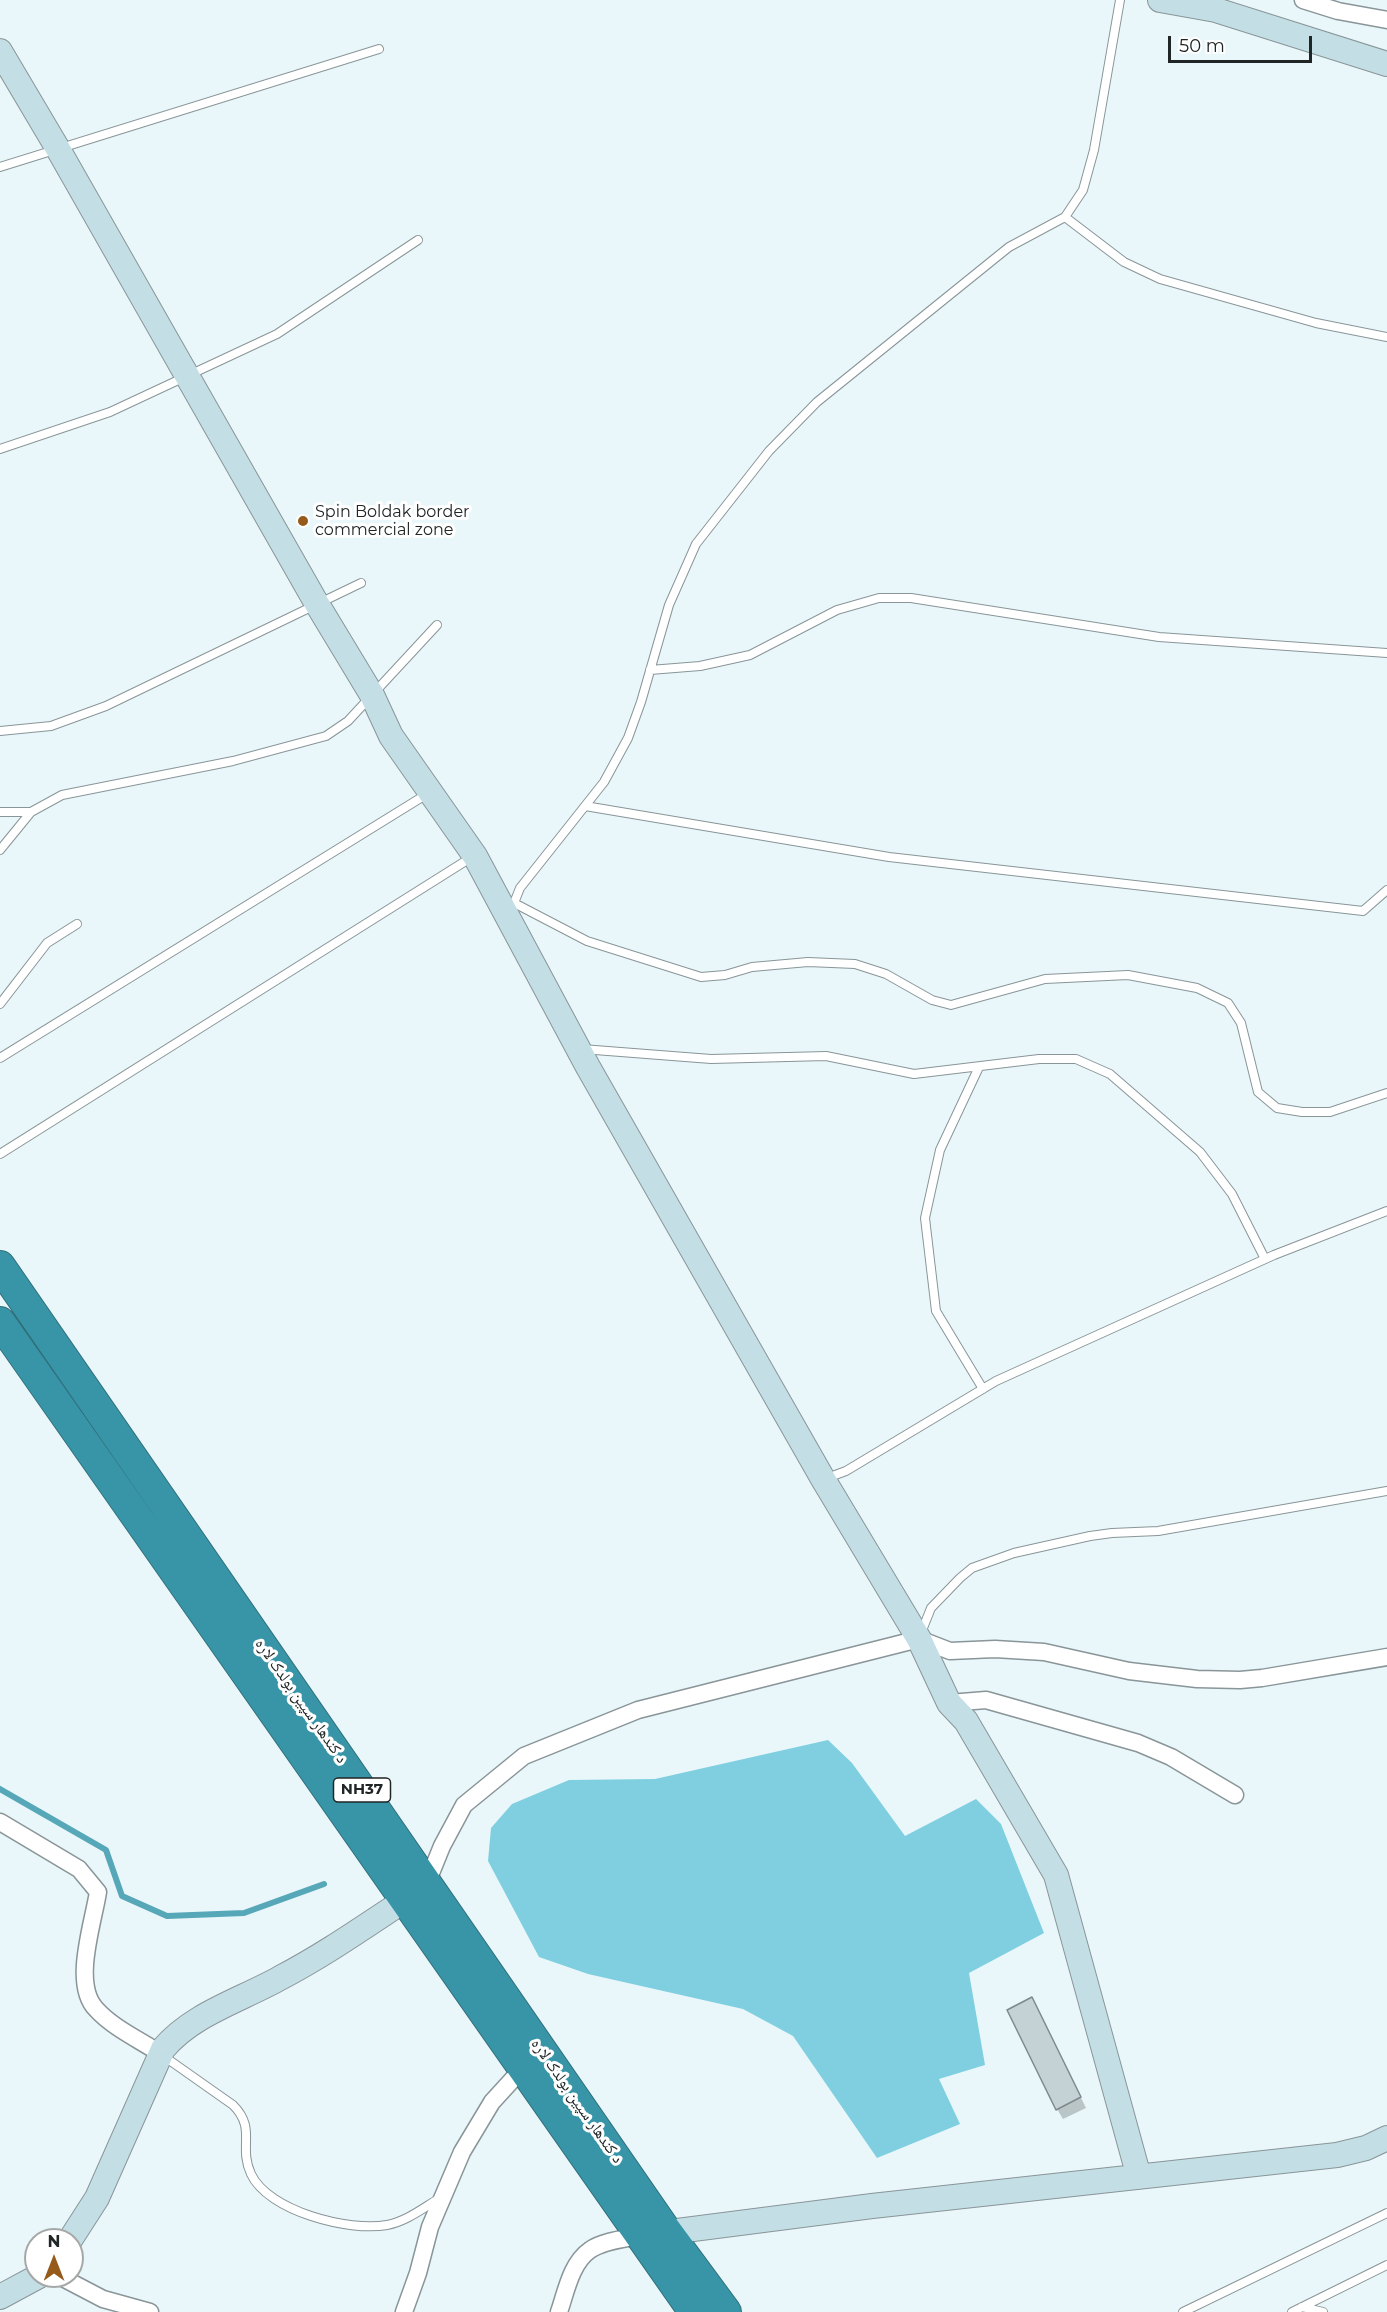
<!DOCTYPE html>
<html>
<head>
<meta charset="utf-8">
<style>
  body { margin:0 }
  #map { position:relative; width:1387px; height:2312px; overflow:hidden; background:#e9f7fa; font-family:Montserrat,sans-serif }
  canvas { display:block }
  .north { position:absolute; left:24px; top:2228px; width:60px; height:60px; box-sizing:border-box; background:#fff; border:2px solid #a6a8a8; border-radius:50%; rotate:0deg; font-size:16px; font-weight:700; line-height:24px; text-align:center; color:#202526 }
  .north::after { content:''; display:block; margin:auto; width:21px; height:27px; background:#965b1a; clip-path:polygon(50% 0,100% 100%,50% 72%,0 100%) }
  .scale { position:absolute; left:1168px; top:36px; width:144px; height:27px; box-sizing:border-box; border:3px solid #202526; border-top:0; padding-left:8px; font-size:18px; line-height:21px; white-space:nowrap; color:#202526; -webkit-text-stroke:4px #fff; paint-order:stroke }
</style>
</head>
<body>
<div id="map">
<canvas width="1387" height="2312"></canvas>
<div class="north">N</div>
<div class="scale">50 m</div>
</div>
<script>
const c = document.querySelector('canvas').getContext('2d');
c.lineJoin = 'round';
function fillPath(path, color) {
  c.fillStyle = color;
  c.fill(path, 'evenodd');
}
function strokePath(path, color, width, dash) {
  c.strokeStyle = color;
  c.lineWidth = width;
  c.lineCap = dash ? 'butt' : 'round';
  c.setLineDash(dash || []);
  c.stroke(path);
}
function write(font, color, halo, rows, align = 'center') {
  c.font = font + ' Montserrat,"Noto Naskh Arabic",sans-serif';
  c.lineWidth = 6;
  c.setLineDash([]);
  c.textBaseline = 'middle';
  c.strokeStyle = halo;
  c.fillStyle = color;
  for (const [text, x, y, turn = 0] of rows) {
    c.save();
    c.translate(x, y);
    c.rotate((+turn || 0) * Math.PI / 180);
    c.textAlign = isNaN(turn) ? turn : align;
    if (halo) c.strokeText(text, 0, 0);
    c.fillText(text, 0, 0);
    c.restore();
  }
}
fillPath(new Path2D(`
  M828 1740 852 1763 905 1836 976 1799 1001 1824 1044 1933 969 1973 985 2065 939 2079 960 2124 877 2158 793 2036 743 2009 588 1974 539 1957 488 1861 491 1828 512 1804 569 1780 655 1779Z`), '#7fcfe1');
fillPath(new Path2D(`
  M1038 2010 1086 2108 1063 2119 1057 2109Z`), '#0003');
strokePath(new Path2D(`
  M0 1789 106 1850 122 1896 167 1916 244 1913 324 1884`), '#56a7b8', 6);
const building = new Path2D(`
  M1032 1997 1081 2097 1056 2110 1007 2010Z`);
fillPath(building, '#c5d2d5');
strokePath(building, '#7d898c', 1.5);
const lane = new Path2D(`
  M0 167 379 49
  M1065 217 1124 262 1160 279 1316 323 1387 337
  M0 449 110 412 277 334 418 240
  M650 670 700 666 750 655 837 610 879 598H911L949 604 1159 637 1387 653
  M0 731 51 726 106 706 361 583
  M585 806 889 857 1363 911 1387 890
  M0 812H31
  M0 850 31 812 62 795 233 761 326 736 348 721 437 625
  M514 903 587 941 701 977 725 975 752 967 808 962 855 964 886 974 932 1000 951 1005 1045 979 1128 975 1197 988 1228 1003 1241 1023 1258 1092 1277 1108 1302 1112H1330L1387 1093
  M507 909 514 903 520 888 604 782 628 738 641 702 669 605 696 544 769 451 817 402 1009 247 1065 217 1083 190 1094 150 1120 0
  M0 1004 47 943 77 924
  M582 1049 711 1059 826 1056 914 1074 1039 1059H1076L1110 1074 1200 1152 1232 1194 1265 1259
  M0 1058 427 794
  M979 1067 940 1150 925 1218 936 1311 983 1389
  M0 1154 472 857
  M827 1478 846 1471 996 1381 1274 1255 1387 1211
  M921 1633 931 1608 960 1578 972 1568 1014 1553 1090 1536 1112 1533 1158 1531 1387 1491
  M162 2055 233 2105C257 2129 238 2146 251 2174 268 2211 349 2232 387 2225 407 2221 423 2208 440 2198
  M1302 2307 1323 2312
  M1183 2312 1387 2213
  M1292 2312 1387 2265`);
const street = new Path2D(`
  M1303 0 1338 11 1387 20
  M949 1703 986 1700 1138 1743 1171 1757 1235 1795
  M0 1822 79 1869 98 1892C93 1924 72 1984 96 2009 113 2028 140 2040 161 2054
  M422 1887 427 1883 442 1846 464 1805 524 1756 638 1710 919 1639 950 1651 995 1649 1044 1652 1129 1671 1197 1679 1240 1680 1262 1678 1387 1657
  M59 2276 103 2299 150 2312
  M404 2312 418 2273 430 2227 462 2152 492 2102 523 2068
  M559 2312C566 2292 571 2263 590 2250 603 2241 624 2239 639 2236`);
const secondary = new Path2D(`
  M1160 0 1216 10 1387 64
  M0 51 58 149 317 604 372 695 391 736 475 856 588 1067 823 1479 919 1639 949 1703 966 1721 1056 1875 1139 2177
  M654 2234 872 2206 1337 2155 1366 2148 1387 2138
  M70 2240 97 2198 163 2049C192 2014 241 2000 280 1978 324 1955 364 1927 405 1900
  M0 2297 39 2276`);
const highway = new Path2D(`
  M0 1266 667 2232 726 2312
  M0 1322 694 2312`);
strokePath(lane, '#899598', 10);
strokePath(street, '#899598', 19);
strokePath(secondary, '#899598', 26);
strokePath(highway, '#306e7a', 32);
strokePath(lane, '#fff', 8);
strokePath(street, '#fff', 16);
strokePath(secondary, '#c3dfe5', 24);
strokePath(highway, '#3895a7', 30);
for (const [x, y, r, color] of [
  [303,521,6,"#965b1a"]
]) {
  const dot = new Path2D();
  dot.arc(x, y, r, 0, 2 * Math.PI);
  c.fillStyle = color;
  c.fill(dot);
  strokePath(dot, '#fff', 2);
}
for (const [x, y, w] of [
  [362,1790,57]
]) {
  const box = new Path2D();
  box.roundRect(x - w / 2, y - 12, w, 24, 4.5);
  c.fillStyle = '#fff';
  c.fill(box);
  strokePath(box, '#202526', 1.5);
}
write('bold 15px', '#202526', null, [
  ["NH37",362,1790]
]);
write('16px', '#202526', '#fff', [
  ["Spin Boldak border",315,512],
  ["commercial zone",315,530]
], 'left');
write('16px', '#202526', '#fff', [
  ["د کندهار سپین بولدک لاره",301,1701,55],
  ["د کندهار سپین بولدک لاره",577,2101,55]
]);
</script>
</body>
</html>
